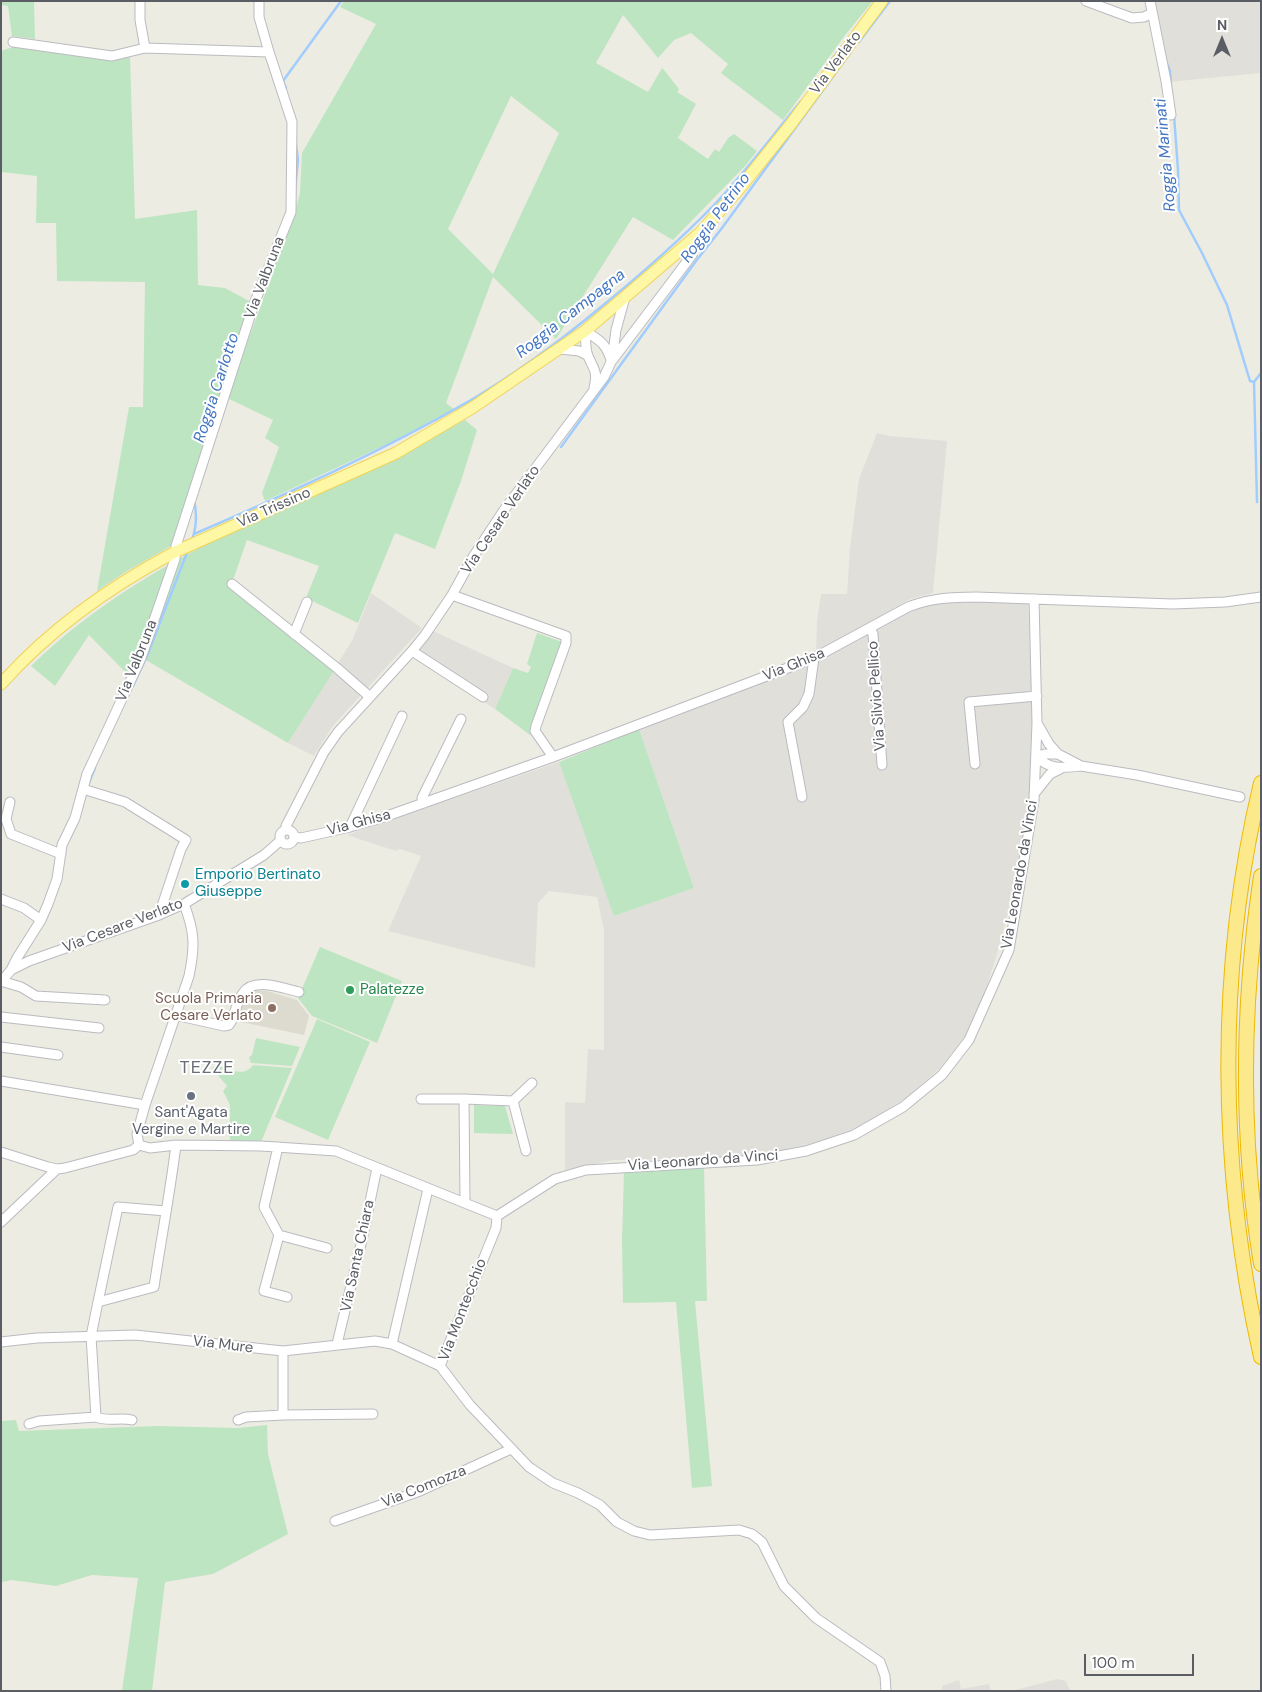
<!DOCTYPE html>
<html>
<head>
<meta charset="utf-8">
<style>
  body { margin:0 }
  #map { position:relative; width:1262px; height:1692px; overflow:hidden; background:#edece2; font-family:"DM Sans",sans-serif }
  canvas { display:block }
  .frame { position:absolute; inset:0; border:2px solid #5a5d63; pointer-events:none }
  .north { position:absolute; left:1197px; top:15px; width:50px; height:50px; -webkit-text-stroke:4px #fff; paint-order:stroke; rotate:0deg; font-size:14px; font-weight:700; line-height:20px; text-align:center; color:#5a5d63 }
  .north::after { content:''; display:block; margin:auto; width:18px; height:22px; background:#5a5d63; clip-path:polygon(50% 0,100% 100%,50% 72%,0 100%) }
  .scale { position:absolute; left:1084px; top:1654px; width:110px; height:22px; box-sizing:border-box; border:2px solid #5a5d63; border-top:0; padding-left:6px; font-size:15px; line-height:18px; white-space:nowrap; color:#5a5d63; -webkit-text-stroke:4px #fff; paint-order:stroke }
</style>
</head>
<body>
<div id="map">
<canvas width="1262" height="1692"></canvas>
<div class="frame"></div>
<div class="north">N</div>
<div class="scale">100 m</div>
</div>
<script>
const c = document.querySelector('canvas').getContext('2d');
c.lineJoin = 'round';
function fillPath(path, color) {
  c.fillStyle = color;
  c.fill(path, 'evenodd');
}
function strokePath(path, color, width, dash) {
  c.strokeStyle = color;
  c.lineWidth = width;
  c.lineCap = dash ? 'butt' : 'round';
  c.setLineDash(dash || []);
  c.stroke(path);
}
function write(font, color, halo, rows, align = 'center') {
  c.font = font + ' "DM Sans",sans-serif';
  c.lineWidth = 4;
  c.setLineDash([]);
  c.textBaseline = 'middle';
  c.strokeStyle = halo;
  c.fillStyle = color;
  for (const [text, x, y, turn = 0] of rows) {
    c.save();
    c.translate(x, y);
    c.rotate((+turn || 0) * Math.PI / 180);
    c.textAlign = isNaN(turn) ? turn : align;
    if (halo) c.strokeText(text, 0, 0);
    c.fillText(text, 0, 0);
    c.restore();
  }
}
fillPath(new Path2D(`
  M1154 1H1261V73L1169 82 1159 30 1157 14Z
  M877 433 889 436 947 441 933 593 910 599 833 644 816 652 817 621 821 594H847L850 548 859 479Z
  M371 593 422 628 332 727 314 756 288 743 353 639Z
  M954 600 1028 603 1033 717 1032 764 1028 808 1019 866 1012 898 997 954 984 995 968 1032 940 1068 907 1097 862 1126 810 1144 759 1155 685 1159 613 1160 565 1170V1102L585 1103 588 1049 604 1050V931L597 897 549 891 538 903 535 968 388 931 421 856 400 849 396 851 347 835 559 762 604 880 614 916 694 888 639 729 770 680 816 659 897 615 928 603Z
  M433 631 513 668 495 709 413 657Z
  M1057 1679 1066 1681 1070 1691H1012Z
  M959 1680 961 1689 989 1684 991 1691H942V1686Z`), '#e1dfda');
fillPath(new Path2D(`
  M252 990 267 991 297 1000 309 1016 304 1035 236 1021 245 995Z`), '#dddbd0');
fillPath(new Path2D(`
  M1 1H34L35 39 12 36 8 6 1 5Z
  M344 1H873L846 34 783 120 721 73 728 64 691 33 674 40 658 58 623 15 596 63 648 92 662 68 664 70 679 89 677 92 696 104 678 138 708 159 715 149 719 152 728 138 734 134 757 151 746 165 673 240 633 217 556 339 493 277 446 403 454 409 394 441 265 501 262 493 279 447 265 438 273 420 227 398 295 212 300 193 302 153 376 24 340 7ZM511 96 559 133 493 274 448 229Z
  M13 47 112 60 130 56 135 219 197 210 198 285 225 288 251 302 171 546 127 571 97 591 129 407H143L145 282 57 281 56 223H36L37 176 1 172V51Z
  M465 420 477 430 461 481 435 549 395 533 358 623 306 598 319 566 247 540 232 583 335 669 288 743 139 656 129 676 89 635 55 686 31 666C152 548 318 498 465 420Z
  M537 633 562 642 531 727 530 735 495 709 513 668 528 673 531 667 527 664Z
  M639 729 694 888 614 916 559 762Z
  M320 947 402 981 377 1043 312 1016 298 998Z
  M317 1019 370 1042 328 1140 275 1117Z
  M256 1038 300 1047 292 1066 251 1063 249 1057 252 1055Z
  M216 1065C228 1069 244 1078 253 1065L292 1068 261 1142H230V1105L223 1091 227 1086 212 1068Z
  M474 1105 505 1106 513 1134 474 1133Z
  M704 1167 707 1301H695L712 1486 692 1488 676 1302 623 1303 622 1241 624 1171Z
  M16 1420 19 1431 158 1426 238 1428 267 1425 268 1454 288 1534 213 1574 165 1582 152 1691H122L138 1578 92 1575 56 1586 12 1580 1 1582V1421Z`), '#bee5c2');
strokePath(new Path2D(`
  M859 42 890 1
  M1166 61 1170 71 1171 85
  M824 70 841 47
  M286 88 283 81 341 1
  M1174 115 1178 170 1179 210 1202 253 1227 305 1250 381 1254 382
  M295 190 298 160 296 145
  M561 447 696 261 722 228 851 52
  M1257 502 1254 382 1261 373
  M194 534C289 493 381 452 471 400 517 373 560 341 601 307 640 275 678 242 713 206 745 173 772 136 801 101
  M192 540C197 526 197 513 194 499
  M133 686 147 656 188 550
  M88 785 95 768`), '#a1cdfe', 2.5);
const minor = new Path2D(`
  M140 1V20L145 48
  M259 1V17L269 52
  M1086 1 1132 18 1144 17 1152 13
  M1150 1 1166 81 1171 115
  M585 331C586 339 585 349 588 356 594 370 598 371 594 388
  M585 331C599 340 606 343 611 360
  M560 349 579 351 587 355
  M612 360 616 330 625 297
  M232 584 337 668 370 697
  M452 595 566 636V643L536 726 535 731 553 757
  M870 628 873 634 882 765
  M294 634 307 602
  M412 651 483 697
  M1037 723 1049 744 1058 754
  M1036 757 1045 754H1058L1081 766 1137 775 1240 797
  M1036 757C1052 770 1061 768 1081 766
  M975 764 969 702 1037 696
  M83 789 125 802 186 840 181 849 159 915
  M1034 794 1050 774 1060 769
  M802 797 788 722 803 707 809 694 814 658
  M10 802 6 819 11 834 61 854
  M424 803 422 798 461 719
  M350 827 402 716
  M287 830 286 826 324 752 338 732 412 651 425 635 452 595 473 557 504 510 604 377 611 362 692 255 684 246
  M280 837a7 7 0 1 1 14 0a7 7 0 1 1-14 0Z
  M294 837 301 838 350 827 387 816 553 757 814 658 908 607C931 598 952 597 976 597L1173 604 1225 602 1261 597
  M1 899 24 908 41 920
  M11 970 29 961 159 915 184 904 264 855 281 840
  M1 981 21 987 36 996 105 1000
  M1 982 11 970 17 958 41 920 48 904 57 879 62 845 75 818 87 774 141 658 175 559 176 546 254 304 291 212 292 122 269 52 145 48 112 56 13 42
  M175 1015 224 1026 229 1025 231 1022C235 1013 237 1001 243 993 254 977 282 988 299 992
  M1 1017 99 1028
  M1 1047 58 1055
  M1 1081 145 1105
  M421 1099H464L465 1203
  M464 1099 513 1101 532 1083
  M513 1101 526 1151
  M139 1145 150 1148 176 1145 261 1146 336 1151 497 1216
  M139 1145 137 1134 145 1105 189 976C195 947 195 932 184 904
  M278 1147 264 1207 279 1235 264 1291 287 1297
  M1 1152 48 1167 57 1169 65 1168 133 1150 139 1145
  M166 1211 118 1207 98 1302 154 1287C161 1240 170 1193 176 1145
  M497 1216 555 1179 586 1170 757 1160 806 1151 854 1135 903 1107 942 1075 969 1040 1009 950 1034 800 1037 723 1034 599
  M497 1216 496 1228 440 1366 470 1405 529 1467 553 1483 578 1493 600 1505 617 1522 634 1531 650 1535 739 1530 752 1534 762 1542 784 1586 816 1618 880 1662 885 1676 886 1691
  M1 1222 57 1169
  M279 1235 327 1248
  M1 1342 37 1338 135 1335 283 1351 375 1341 392 1344 440 1366
  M337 1344 362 1240 377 1168
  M392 1344 428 1189
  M283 1415 373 1414
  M96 1417C108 1422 120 1417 132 1420
  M238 1420 246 1417 283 1415V1351
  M29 1424 39 1421 96 1417 91 1336 98 1302
  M335 1521 420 1491 511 1449`);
const major = new Path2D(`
  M1 684C49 630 111 586 175 552L396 453 472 408 585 331 700 233 740 188 791 124 882 1`);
const highway = new Path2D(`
  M1261 783C1216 970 1219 1170 1261 1357
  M1261 876C1242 1004 1240 1135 1261 1264`);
strokePath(minor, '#babbc1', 11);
strokePath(major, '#f0d359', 13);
strokePath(highway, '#edb802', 16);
strokePath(minor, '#fff', 9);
strokePath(major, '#fef8a6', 11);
strokePath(highway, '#fce98b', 14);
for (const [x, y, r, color] of [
  [185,884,5,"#0f9aa8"],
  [350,990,5,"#2e9e5b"],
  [272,1008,5,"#8d6e63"],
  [191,1096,5,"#6b7280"]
]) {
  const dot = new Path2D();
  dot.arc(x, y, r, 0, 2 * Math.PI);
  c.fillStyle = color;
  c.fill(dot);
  strokePath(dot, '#fff', 2);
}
write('15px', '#5a5d63', '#fff', [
  ["Via Verlato",836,63,-53],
  ["Via Valbruna",265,278,-69],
  ["Via Trissino",274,508,-24],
  ["Via Cesare Verlato",501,520,-56],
  ["Via Valbruna",137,661,-68],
  ["Via Ghisa",794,665,-22],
  ["Via Silvio Pellico",877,696,-94],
  ["Via Ghisa",359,823,-15],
  ["Via Leonardo da Vinci",1020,875,-80],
  ["Via Cesare Verlato",123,926,-21],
  ["Via Leonardo da Vinci",703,1161,-4],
  ["Via Santa Chiara",358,1256,-78],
  ["Via Montecchio",463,1310,-69],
  ["Via Mure",223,1345,7],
  ["Via Comozza",424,1487,-22]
]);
write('15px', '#0d838f', '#fff', [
  ["Emporio Bertinato",195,875],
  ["Giuseppe",195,892]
], 'left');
write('15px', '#27864d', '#fff', [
  ["Palatezze",360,990]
], 'left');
write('15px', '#785e54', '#fff', [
  ["Scuola Primaria",262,999],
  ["Cesare Verlato",262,1016]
], 'right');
write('15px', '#5b616d', '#fff', [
  ["Sant'Agata",191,1113],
  ["Vergine e Martire",191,1130]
]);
write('italic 16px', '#4476c1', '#fff', [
  ["Roggia Marinati",1166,155,-95],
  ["Roggia Petrino",716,218,-54],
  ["Roggia Campagna",571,314,-38],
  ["Roggia Carlotto",217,388,-72]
]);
c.letterSpacing = '1px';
write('18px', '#6b6f75', '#fff', [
  ["TEZZE",207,1068]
]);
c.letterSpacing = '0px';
</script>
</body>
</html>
